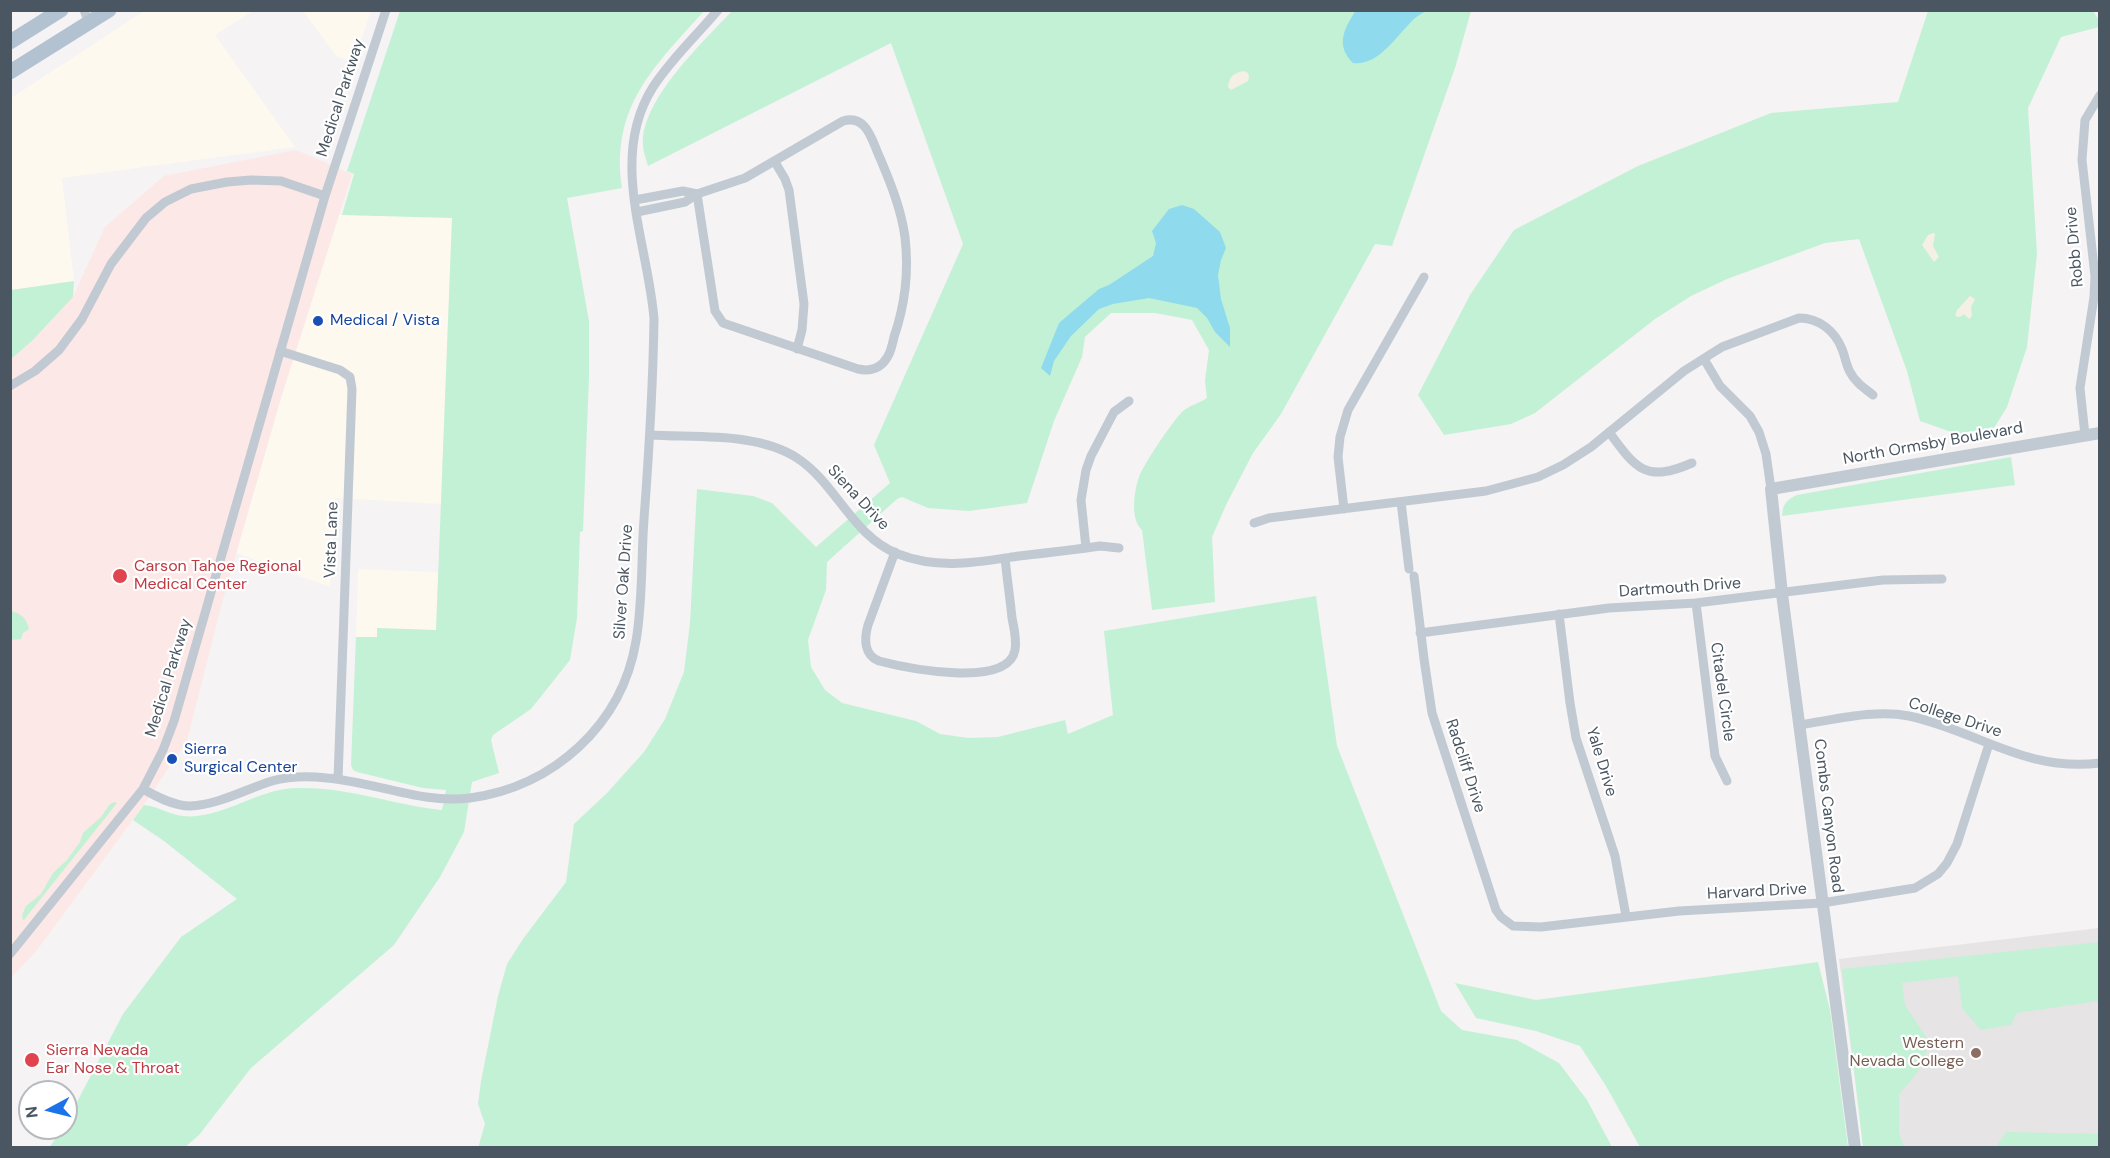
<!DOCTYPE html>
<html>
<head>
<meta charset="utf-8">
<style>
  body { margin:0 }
  #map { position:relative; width:2110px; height:1158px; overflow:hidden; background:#f5f3f3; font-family:"DM Sans",sans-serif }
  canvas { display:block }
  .frame { position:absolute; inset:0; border:12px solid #4a5661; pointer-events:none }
  .north { position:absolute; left:18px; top:1080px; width:60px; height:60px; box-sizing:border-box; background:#fff; border:2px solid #b7bbc0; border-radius:50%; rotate:263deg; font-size:16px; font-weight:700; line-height:24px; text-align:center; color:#4a5661 }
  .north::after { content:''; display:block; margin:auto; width:21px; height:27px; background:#1a73e8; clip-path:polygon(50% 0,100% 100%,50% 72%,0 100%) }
</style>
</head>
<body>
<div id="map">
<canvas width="2110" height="1158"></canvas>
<div class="frame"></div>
<div class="north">N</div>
</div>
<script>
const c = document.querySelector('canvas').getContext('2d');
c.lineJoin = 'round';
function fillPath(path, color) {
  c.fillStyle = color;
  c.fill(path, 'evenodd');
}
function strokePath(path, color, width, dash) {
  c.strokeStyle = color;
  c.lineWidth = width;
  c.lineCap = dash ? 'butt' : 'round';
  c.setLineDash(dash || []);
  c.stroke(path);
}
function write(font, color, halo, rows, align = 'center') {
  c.font = font + ' "DM Sans",sans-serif';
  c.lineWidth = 4.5;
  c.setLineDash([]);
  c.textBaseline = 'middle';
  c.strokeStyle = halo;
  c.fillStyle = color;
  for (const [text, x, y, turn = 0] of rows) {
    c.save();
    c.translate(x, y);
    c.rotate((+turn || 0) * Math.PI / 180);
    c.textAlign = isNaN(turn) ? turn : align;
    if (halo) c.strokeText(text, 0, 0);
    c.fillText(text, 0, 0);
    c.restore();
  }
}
fillPath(new Path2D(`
  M144 11H253L215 35 295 147 62 178 74 281 11 290V98Z
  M303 11H371L353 63 336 56Z
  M339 215 452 217 441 504 335 498 330 587 236 553 281 398Z
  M358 569 438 572 436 630 378 628 377 637H356Z`), '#fdf9ef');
fillPath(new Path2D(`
  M2099 928V1147H1864L1839 959Z`), '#e6e4e5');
fillPath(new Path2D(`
  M296 150 352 174 281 398 223 599 187 740 143 806 37 950 11 978V359L32 341 73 297 105 227 164 176Z`), '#fce8e6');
fillPath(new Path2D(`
  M400 11H704C655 66 610 106 622 188L567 198 589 321V376L583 531 580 532 577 618 570 660 531 709 493 735 491 740 499 773 472 782 464 832 440 877 394 945 251 1068 199 1135 185 1147 49 1148 63 1128H66V1123L123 1014 181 937 237 899 164 841 133 820 144 805C163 807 173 819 197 816 232 812 263 788 298 788 350 787 393 805 442 810L446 790 423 788 357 772 353 770 351 765 356 637H377V628L436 630 452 218 342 215 354 174 347 171Z
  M732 11H1471L1455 68 1392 246 1375 244 1281 414 1253 453 1226 505 1212 537 1215 602 1152 610 1142 530C1130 519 1134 491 1139 477 1143 465 1174 419 1183 411 1190 405 1200 403 1207 398L1205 381 1209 350 1192 320 1155 313H1111L1085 337 1082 357 1054 421 1027 503 969 511 928 508 902 497 897 499 827 562 826 590 808 640 811 667 825 690 842 703 916 721 940 734 969 738 998 737 1065 720 1068 734 1113 715 1104 631 1316 596 1337 746 1441 1011 1462 1030 1517 1040 1559 1063 1587 1100 1612 1147 478 1148 485 1124 478 1104 481 1081 498 996 507 964 523 939 566 882 574 824 607 793 644 752 665 719 684 672 690 623 697 489 753 496 772 503 816 547 890 483 874 445 963 244 891 43 648 166C646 159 643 151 643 144 641 100 704 41 732 11Z
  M1928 11H2093L2099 20V27L2061 37 2028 108 2037 254 2027 347 2007 407 1994 428 1957 434 1920 421 1907 371 1859 239 1825 243 1727 279 1691 296 1655 319 1535 413 1511 424 1444 435 1418 395 1470 295 1514 230 1638 166 1771 113 1898 102Z
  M74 281 73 297 32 341 11 359V290Z
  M2011 457 2015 485 1782 516C1783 504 1786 500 1797 495Z
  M11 611C21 613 27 619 29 629L23 633 21 639 11 640Z
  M114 802 117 803 23 921 22 915 26 906 41 894 53 873 67 860 80 842 83 833 101 817 110 804Z
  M2099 942V1001L2017 1013 2011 1025 1981 1030 1962 1008 1958 976 1902 983 1905 1005 1926 1037 1928 1047 1918 1072 1899 1094V1133L1904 1147H1863L1842 969Z
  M1818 962 1830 1010 1848 1147H1640L1606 1086 1580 1046 1536 1031 1476 1018 1455 983 1536 1000Z
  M2006 1132 2099 1134V1147H1996Z`), '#c3f1d5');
fillPath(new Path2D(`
  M1244 71 1248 73 1249 77 1248 81 1231 90 1228 87C1229 76 1234 73 1244 71Z
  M1933 233 1935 234 1933 246 1939 257 1934 262 1922 245 1928 235Z
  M1970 296 1975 299 1971 307 1972 316 1969 319 1964 314 1960 317 1955 316 1957 310Z`), '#f5f0e5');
fillPath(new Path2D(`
  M1356 10H1426V11C1421 14 1415 17 1411 22 1395 38 1378 66 1353 63 1335 45 1344 29 1356 10Z
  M1182 205 1194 209 1220 232 1226 248 1221 260 1218 275 1221 299 1230 328V347L1215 332 1207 318 1197 308 1149 298 1113 304 1099 309 1071 336 1054 361 1050 376 1041 368 1059 323 1099 289 1109 285 1153 256 1156 243 1152 231 1169 209Z`), '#90daee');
strokePath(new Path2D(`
  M84 10 89 23
  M775 162 785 179 789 190 804 304 802 330 797 349
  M635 200 683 191 697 194
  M637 212 685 202 697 194 745 178 843 121C867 114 872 141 880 158 891 184 901 209 905 237 909 271 905 305 894 337 892 346 890 356 883 363 876 370 867 371 858 369L723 323 715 311 697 194
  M280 351 340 370 350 377 352 389 338 779
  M1704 359 1720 386 1750 416 1759 432 1766 454 1771 489
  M10 386 35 371 59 350 82 319 111 264 146 218 165 202 191 189 227 182 251 180 281 181 325 196
  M1609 432C1636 469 1646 483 1692 463
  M650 435C696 438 757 432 797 458 836 483 852 536 898 554 939 570 978 562 1019 556 1046 553 1073 550 1100 546L1119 548
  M2085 435 2080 388 2094 297 2095 276 2082 160 2085 120 2100 95
  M1401 502 1409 569
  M1344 509 1338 457 1340 437 1348 410 1424 277
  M1254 523 1269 518 1486 491 1538 477 1563 465 1591 447 1684 371 1722 347 1799 318C1819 318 1835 331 1842 349 1845 356 1846 365 1850 372 1855 382 1864 388 1873 395
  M1086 548 1081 500 1086 470 1091 456 1114 412 1129 401
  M895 552 868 625C864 639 864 655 879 661 906 668 1008 689 1015 650 1017 640 1014 628 1012 618 1010 598 1007 578 1005 558
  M1414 576 1424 659 1432 713 1496 910 1501 917 1513 926 1541 927 1679 911 1822 903 1915 888 1938 874 1947 863 1957 844 1989 744
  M1696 603 1715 756 1727 781
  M1559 614 1570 703 1576 738 1615 856 1626 916
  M1420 633 1609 608 1696 603 1883 580 1942 579
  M1799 725C1834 720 1874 709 1909 716 1978 731 2024 772 2100 763
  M143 789C157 797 174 806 190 806 218 805 246 789 272 781 290 776 309 776 327 778 375 782 421 804 470 798 553 787 622 725 636 641 643 601 641 559 644 519 649 452 653 386 654 319 648 243 608 158 653 87 671 59 697 35 718 10
  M10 954 143 789 163 750 174 721 325 196 386 10`), '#c1cad2', 9);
strokePath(new Path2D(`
  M1855 1148 1782 594 1771 489 2100 433`), '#c1cad2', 12);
strokePath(new Path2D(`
  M10 42 61 10
  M10 72 109 10`), '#b3c2d1', 15);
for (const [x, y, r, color] of [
  [318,321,6,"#1a4fb4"],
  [120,576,8,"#e0444e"],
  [172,759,6,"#1a4fb4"],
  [1976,1053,6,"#8d6e63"],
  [32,1060,8,"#e0444e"]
]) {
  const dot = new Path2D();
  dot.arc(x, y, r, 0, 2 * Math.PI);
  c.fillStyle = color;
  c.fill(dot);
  strokePath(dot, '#fff', 2);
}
write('16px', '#4a5661', '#fff', [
  ["Medical Parkway",341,98,-72],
  ["Robb Drive",2075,247,-95],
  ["North Ormsby Boulevard",1933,444,-10],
  ["Siena Drive",858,498,47],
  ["Vista Lane",332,540,-88],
  ["Silver Oak Drive",624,582,-86],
  ["Dartmouth Drive",1680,588,-4],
  ["Medical Parkway",169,678,-73],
  ["Citadel Circle",1722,692,82],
  ["College Drive",1955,718,18],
  ["Yale Drive",1601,762,73],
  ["Radcliff Drive",1465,766,72],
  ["Combs Canyon Road",1828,816,83],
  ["Harvard Drive",1757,892,-3]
]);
write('16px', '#164399', '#fff', [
  ["Medical / Vista",330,321],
  ["Sierra",184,750],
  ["Surgical Center",184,768]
], 'left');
write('16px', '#be3a42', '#fff', [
  ["Carson Tahoe Regional",134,567],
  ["Medical Center",134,585],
  ["Sierra Nevada",46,1051],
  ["Ear Nose & Throat",46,1069]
], 'left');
write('16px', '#785e54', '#fff', [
  ["Western",1964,1044],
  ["Nevada College",1964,1062]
], 'right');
</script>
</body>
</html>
